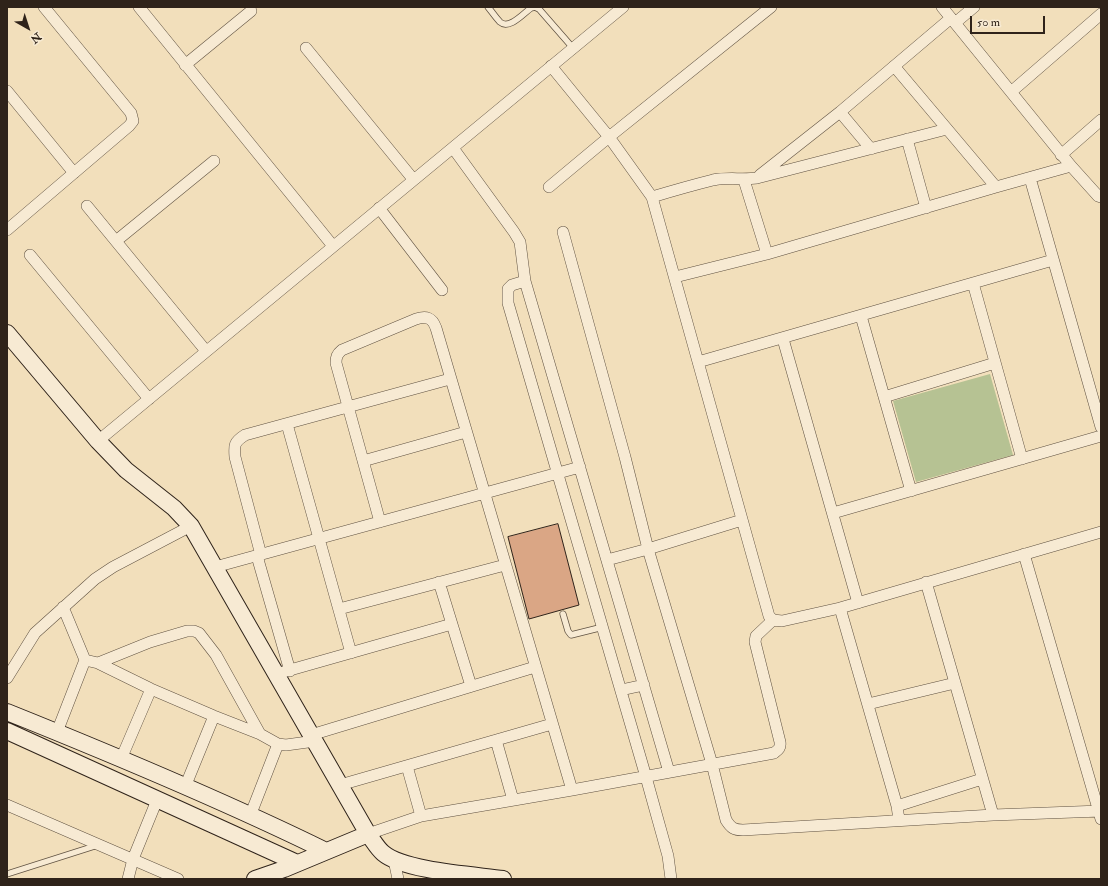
<!DOCTYPE html>
<html>
<head>
<meta charset="utf-8">
<style>
  body { margin:0 }
  #map { position:relative; width:1108px; height:886px; overflow:hidden; background:#f2dfbb; font-family:"IM FELL Double Pica",serif }
  canvas { display:block }
  .frame { position:absolute; inset:0; border:8px solid #2f231a; pointer-events:none }
  .north { position:absolute; left:8px; top:8px; width:40px; height:40px; -webkit-text-stroke:3px #f7ead3; paint-order:stroke; rotate:141deg; font-size:11px; font-weight:700; line-height:16px; text-align:center; color:#2f231a }
  .north::after { content:''; display:block; margin:auto; width:14px; height:18px; background:#2f231a; clip-path:polygon(50% 0,100% 100%,50% 72%,0 100%) }
  .scale { position:absolute; left:970px; top:16px; width:75px; height:18px; box-sizing:border-box; border:2px solid #2f231a; border-top:0; padding-left:5px; font-size:12px; line-height:14px; white-space:nowrap; color:#2f231a; -webkit-text-stroke:3px #f7ead3; paint-order:stroke }
</style>
</head>
<body>
<div id="map">
<canvas width="1108" height="886"></canvas>
<div class="frame"></div>
<div class="north">N</div>
<div class="scale">50 m</div>
</div>
<script>
const c = document.querySelector('canvas').getContext('2d');
c.lineJoin = 'round';
function fillPath(path, color) {
  c.fillStyle = color;
  c.fill(path, 'evenodd');
}
function strokePath(path, color, width, dash) {
  c.strokeStyle = color;
  c.lineWidth = width;
  c.lineCap = dash ? 'butt' : 'round';
  c.setLineDash(dash || []);
  c.stroke(path);
}
fillPath(new Path2D(`
  M990 374 1013 455 916 482 893 401Z`), '#b6c293');
const building = new Path2D(`
  M558 524 579 605 529 619 508 537Z`);
fillPath(building, '#daa685');
strokePath(building, '#2f231a', 1);
const lane = new Path2D(`
  M488 7C492 12 496 18 500 22 509 30 523 14 531 8L535 7
  M535 7 539 9 573 48
  M563 614 568 631 571 635 603 627
  M7 874 98 845`);
const street = new Path2D(`
  M139 7 333 246
  M942 7 1071 166 1098 196 1101 197
  M955 23 974 7
  M306 48 413 179
  M185 65 251 11
  M551 66 609 137 652 197 769 616 773 620 782 621 840 608 1101 532
  M894 66 996 187
  M7 91 74 173
  M1011 92 1101 14
  M840 112 871 149
  M907 139 926 208
  M453 148 514 232 520 242 525 281 669 772
  M1061 155 1101 120
  M760 175 840 112 951 18
  M1030 178 1101 427
  M744 180 767 254
  M549 187 609 137 771 7
  M652 197C672 191 693 185 713 180 728 177 742 180 757 178L947 129
  M87 206 206 351
  M379 208 442 290
  M7 230 129 126 133 121 131 113 44 7
  M563 232 625 457 648 549 712 764 726 820C731 828 734 830 743 830L993 815 1101 811
  M116 241 214 161
  M30 255 149 399
  M675 277 767 254 996 187 1071 166
  M525 281 512 285 508 289V303L646 777 668 856 671 879
  M973 283 1022 459
  M861 316 911 491
  M783 339 858 603
  M698 362 1053 260
  M884 397 995 363
  M287 424 351 653
  M98 441 623 7
  M363 461 466 432
  M833 513 1101 436
  M380 522 336 363C336 357 337 354 342 350L416 319C426 316 432 317 436 328L572 790
  M1024 554 1101 819
  M261 555 235 457C234 445 234 442 245 435L450 379
  M257 556 290 671
  M607 560 648 549 742 520
  M215 567 580 467
  M439 582 471 686
  M926 582 993 815
  M63 607 85 660 98 663 151 689 214 716 260 734 278 744 286 745 315 741
  M840 608 897 806 899 820
  M339 609 505 565
  M98 663 150 642 187 631H194L199 633 216 655 260 734
  M276 674 452 624
  M7 678 35 633 95 579 113 567 191 526
  M621 690 644 685
  M868 704 955 683
  M57 732 85 660
  M311 735 535 667
  M496 740 513 800
  M121 759 151 689
  M407 766 421 816
  M340 785 552 724
  M185 787 214 716
  M7 805 178 879
  M897 806 982 779
  M250 816 278 744
  M368 834 421 816 572 790 774 753C778 750 781 748 780 742L755 642 756 636 773 620
  M394 860 398 879
  M128 879 133 859 157 800`);
const secondary = new Path2D(`
  M7 333 98 441 126 470 174 508 191 526 368 834C373 840 377 848 383 853 404 871 474 875 503 879
  M7 712C114 755 222 800 326 851
  M7 731 297 863
  M255 879 284 869 368 834`);
strokePath(lane, '#605242', 7);
strokePath(street, '#605242', 12);
strokePath(secondary, '#2f231a', 18);
strokePath(lane, '#f7ead3', 5.5);
strokePath(street, '#f7ead3', 11);
strokePath(secondary, '#f7ead3', 16);
</script>
</body>
</html>
